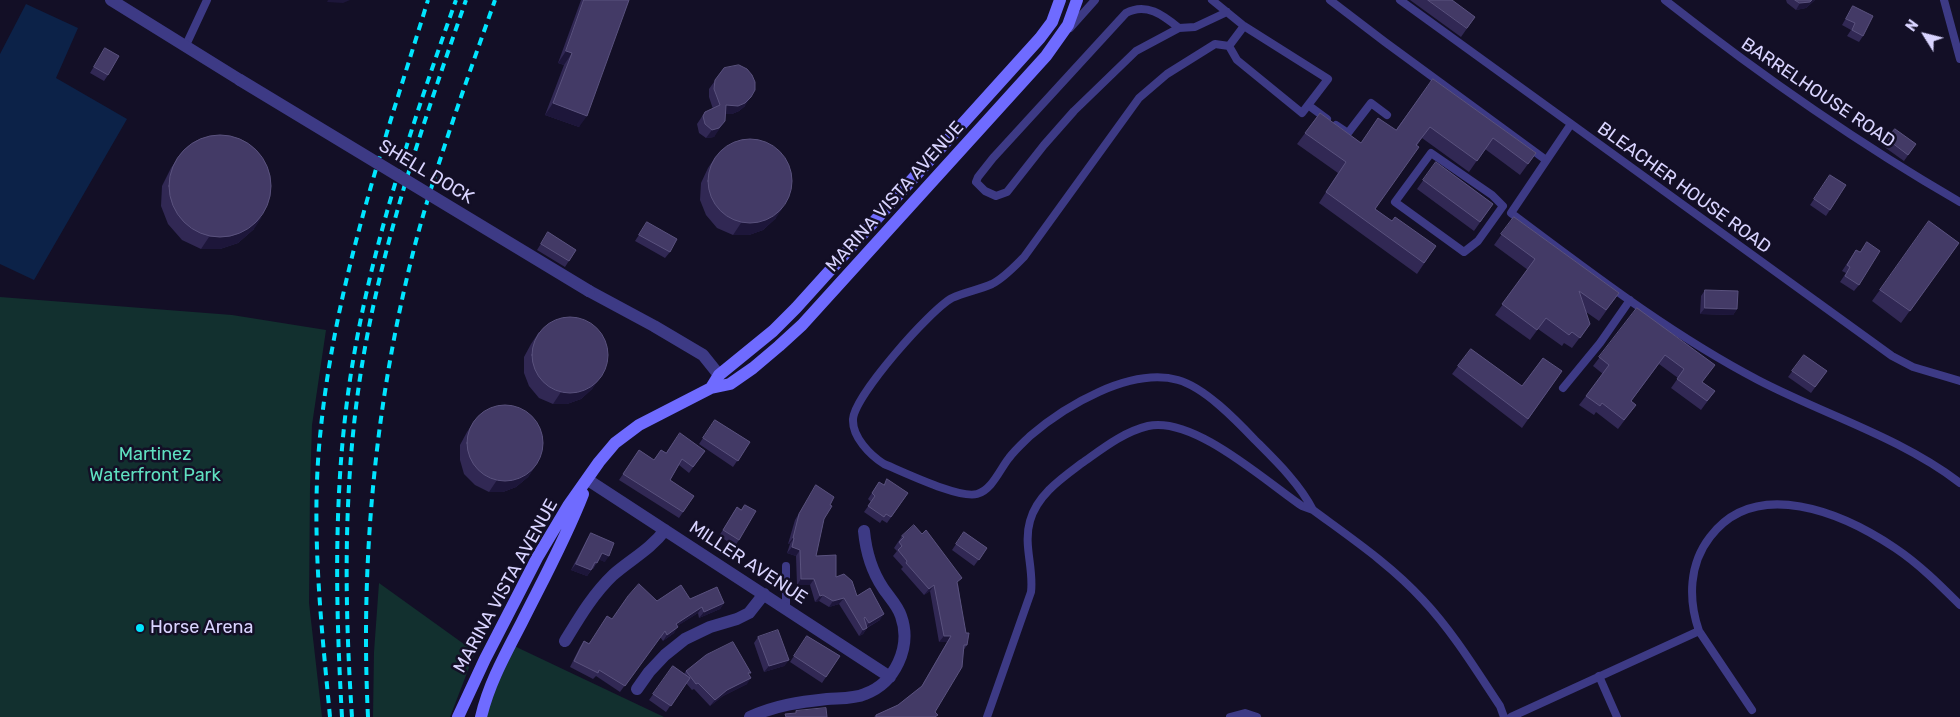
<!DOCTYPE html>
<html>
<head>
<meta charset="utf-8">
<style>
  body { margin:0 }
  #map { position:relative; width:1960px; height:717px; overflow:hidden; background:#130f26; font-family:Rubik,sans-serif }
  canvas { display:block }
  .north { position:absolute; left:1900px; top:10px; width:50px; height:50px; -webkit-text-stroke:4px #130f26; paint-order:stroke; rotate:306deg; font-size:14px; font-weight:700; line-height:20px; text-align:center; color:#d9d4ff }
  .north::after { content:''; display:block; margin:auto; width:18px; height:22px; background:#d9d4ff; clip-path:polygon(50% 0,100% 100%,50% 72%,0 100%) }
</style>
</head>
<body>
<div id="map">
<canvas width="1960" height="717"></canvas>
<div class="north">N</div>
</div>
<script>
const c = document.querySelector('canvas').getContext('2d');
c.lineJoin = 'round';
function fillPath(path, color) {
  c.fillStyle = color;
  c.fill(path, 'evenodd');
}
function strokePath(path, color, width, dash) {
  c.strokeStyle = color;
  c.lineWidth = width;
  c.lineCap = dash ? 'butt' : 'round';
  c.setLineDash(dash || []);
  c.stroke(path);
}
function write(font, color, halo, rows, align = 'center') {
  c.font = font + ' Rubik,sans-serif';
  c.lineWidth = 5;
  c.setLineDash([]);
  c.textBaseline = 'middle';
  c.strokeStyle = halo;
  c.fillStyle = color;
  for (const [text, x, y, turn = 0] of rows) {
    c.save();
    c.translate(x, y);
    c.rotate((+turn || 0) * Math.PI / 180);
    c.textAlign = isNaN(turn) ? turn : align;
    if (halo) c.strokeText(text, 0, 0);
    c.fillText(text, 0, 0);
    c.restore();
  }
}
fillPath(new Path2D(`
  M0 297 232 315 326 330 312 425 310 488 309 603 322 717H0Z
  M379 583 475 652 450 717H373L374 652Z
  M510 644 664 717H481Z`), '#12302f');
fillPath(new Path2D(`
  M26 4 78 28 56 78 127 119 34 280 0 264V54Z`), '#0c2248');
strokePath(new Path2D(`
  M1212 0 1244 26 1328 79 1302 113 1237 60 1229 46
  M1330 0 1385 42 1546 160
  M1400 0 1892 356 1913 367 1960 381
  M1665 0C1759 74 1856 142 1960 202
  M1944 0 1960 59
  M1070 28 1095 0
  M1179 28C1163 15 1146 2 1126 13L993 158 978 177 976 182 985 191 996 196 1007 192 1044 145 1074 111 1136 51 1179 28 1195 27 1227 12
  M186 45 207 0
  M1229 46 1215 44 1167 74 1139 98 1024 257C1014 267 1004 278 992 284 979 290 964 292 952 298 930 310 855 395 853 419 852 437 870 455 884 464 904 472 959 499 977 494 992 490 1000 469 1009 458 1015 450 1023 443 1030 436 1065 406 1130 367 1178 380 1204 387 1236 420 1255 440 1276 461 1299 483 1313 510
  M1229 46 1244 26
  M1308 105 1327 119
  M1571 124 1511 213C1590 272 1670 334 1758 380 1825 415 1900 437 1960 483
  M1336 125 1348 133 1371 103 1387 115
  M1431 153 1492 195 1503 206 1478 241 1464 252 1395 202Z
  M1563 388 1600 343 1630 300
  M786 608V566
  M1599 676 1617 717
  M1752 710 1699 631C1688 599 1689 564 1710 537 1756 476 1843 513 1895 548 1919 564 1940 585 1960 605
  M987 717 1031 592C1034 568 1023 545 1030 521 1037 495 1062 478 1082 463 1102 449 1123 432 1148 426 1194 416 1265 481 1302 506L1313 510C1351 538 1391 565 1423 600 1453 632 1476 670 1500 706L1504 717
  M1230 717 1245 713 1257 717
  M1511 717 1699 631`), '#3d3a85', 8);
strokePath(new Path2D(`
  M111 0 240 80
  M589 291 654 326 703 355 719 375
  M588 480 890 677
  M565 641C579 618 593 594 613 575 630 560 651 549 665 530
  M637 689 649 672 665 655 685 639 710 627 737 619 749 613 764 594
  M750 717C776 705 800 702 827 699 839 698 854 699 865 694 895 683 912 647 901 616 898 606 889 597 883 588 871 570 866 552 864 531`), '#3d3a85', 12);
strokePath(new Path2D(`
  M711 388 719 375 773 331 796 308 1040 38 1052 22 1060 0
  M458 717 485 659 537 558 568 506 599 462 615 443 639 425 711 388 730 384 753 368 779 346 802 325 1046 56 1068 25 1077 0
  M481 717C489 683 506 653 522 622 543 580 566 538 583 494`), '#6f6bff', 12);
strokePath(new Path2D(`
  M330 717C321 621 310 524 321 427 336 281 385 140 428 0
  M342 717C335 596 333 475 354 355 375 234 415 116 456 0
  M352 717C344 598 343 477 363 359 384 236 425 118 466 0
  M368 717C360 558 376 395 416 241 438 159 467 80 495 0`), '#00e5ff', 4, [8, 6]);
strokePath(new Path2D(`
  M240 80 589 291`), '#3d3a85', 12);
fillPath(new Path2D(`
  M581 0H629L579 127 545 115 564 65 558 63Z
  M1410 0H1452L1475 17 1461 37Z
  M1786 0H1815L1806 8 1796 10 1787 3Z
  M1853 6 1863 36 1859 42 1847 36 1851 30 1842 25Z
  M105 48 108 75 104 81 90 73Z
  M724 68 745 106 739 111 732 114H725L714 137 706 138 699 133 697 124 705 112 713 109 709 97V89Z
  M1433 79 1536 153 1520 175 1485 149 1469 172 1422 138 1375 209 1392 221 1436 246 1417 274 1319 203 1338 173 1297 144 1320 113 1361 143 1396 130Z
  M1895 129 1916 144 1904 161 1883 146Z
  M179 156 254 229 238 243 220 249H201L182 240 168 224 161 206 162 186 171 168Z
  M716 156 776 218 763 230 749 235H733L717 228 706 215 700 200 701 183 708 168Z
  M1436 162 1493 204 1474 231 1417 189Z
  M1830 175 1846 185 1826 216 1810 205Z
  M1514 217 1619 293 1599 321 1586 312 1590 324 1572 348 1564 343 1562 346 1538 329 1530 340 1495 315 1528 270 1494 245Z
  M1929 221 1959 243 1901 323 1872 301Z
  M647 222 670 252 665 258 635 241Z
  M548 232 576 250 565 267 537 250Z
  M1856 250 1859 285 1854 291 1840 282 1846 273 1842 271Z
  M1705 290 1737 309 1733 315 1700 314 1701 296Z
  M1637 308 1702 382 1715 391 1701 410 1671 388 1678 378 1659 364 1631 401 1636 405 1618 429 1596 412 1594 415 1579 405 1603 374 1593 366Z
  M539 332 600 377 592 389 581 399 567 404H553L539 398 529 386 524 373V357L531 344Z
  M1471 349 1522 386 1562 371 1522 428 1452 374Z
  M1804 355 1827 371 1811 393 1788 377Z
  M475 420 536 465 528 477 516 487 503 492H489L475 485 464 474 460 460V445L467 432Z
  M715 420 750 442 733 467 699 444Z
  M639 450 654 460 661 450 666 453 705 451 689 473 679 465 670 480 694 496 679 518 619 480Z
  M879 482 884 485 908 493 887 523 882 520 880 523 864 512 871 502 868 499Z
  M816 485 830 505 824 519 816 556 836 577 857 596 880 620 867 628 863 634 859 636 839 604 829 607 819 601 815 602 810 585H797L796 556 787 553 790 544H788L795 520Z
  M745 505 739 540 735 546 719 536 737 507 741 510Z
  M964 532 987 548 974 566 952 550Z
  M591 533 605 562 599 559 593 569H592L587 576 571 570 587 539Z
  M902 536 958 584 967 645 963 651 935 712 936 717H874L876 715 898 705 921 687 947 642H939L930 591 924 595 901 569 903 567 893 556 897 551 894 548Z
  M690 599 724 603 720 609 699 618 698 613 677 626 674 633 663 641 660 637 620 692 596 676 593 679 570 667 580 647 584 641 589 643 612 619Z
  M807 636 840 656 822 683 790 662Z
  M758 637 789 660 784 666 764 672 754 643Z
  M673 666 684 674 686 671 749 675 747 684 723 696 710 706 694 689 692 690 686 683 666 712 649 700Z`), '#312854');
fillPath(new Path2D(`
  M328 0H350L343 3 327 2Z
  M1812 0H1815L1806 8 1796 10 1800 3Z
  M566 51 572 53 564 65 558 63Z
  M751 97 745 106 739 111 732 114H720L726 105Z
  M553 103 587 116 579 127 545 115Z
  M725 121 714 137 706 138 712 130Z
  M784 206 776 218 763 230 749 235H733L741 223Z
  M262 217 254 229 238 243 220 249H201L209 237Z
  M1705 308 1737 309 1733 315 1700 314Z
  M600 377 592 389 581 399 567 404H553L561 392Z
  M536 465 528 477 516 487 503 492H489L497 480Z
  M793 538H794L790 544H788Z
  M792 547 800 550 796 556 787 553Z
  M602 553 609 556 605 562 597 559Z
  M576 564 591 570 587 576 571 570Z
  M801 579H814L810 585H797Z
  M934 585 930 591 924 595 929 589Z
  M823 595 819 601 815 602 820 596Z
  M844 598 839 604 829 607 833 601Z
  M724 603 720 609 699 618 704 612Z
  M702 607 698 613 671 630 676 624Z
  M884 614 880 620 864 629 869 623Z
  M678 627 674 633 663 641 667 635Z
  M867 628 863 634 859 636 863 630Z
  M944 636H951L947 642H939Z
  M789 660 784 666 764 672 769 666Z
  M751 678 747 684 723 696 710 706 715 700 727 690Z`), '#1d163a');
const building = new Path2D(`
  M584 0H629L587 116 553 103 572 53 566 51Z
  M1428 0H1452L1475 17 1467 28Z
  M1795 0H1812L1810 2 1800 3Z
  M1853 6 1873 16 1863 36 1852 30 1855 23 1846 19Z
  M105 48 119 56 108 75 94 67Z
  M739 65 747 69 752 75 755 82V90L751 97 745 103 738 106 726 105 725 121 719 128 712 130 705 124 703 116 705 112 720 105 714 89 715 80 724 68Z
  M1433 79 1536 153 1528 164 1493 138 1477 161 1430 127 1416 145 1419 147 1375 209 1392 221 1395 217 1436 246 1424 263 1326 192 1346 162 1305 133 1320 113 1361 143 1378 118 1396 130Z
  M1895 129 1916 144 1908 155 1887 139Z
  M169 186a51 51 0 1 1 102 0a51 51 0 1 1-102 0Z
  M708 181a42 42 0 1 1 84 0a42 42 0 1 1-84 0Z
  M1436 162 1493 204 1480 222 1423 180Z
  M1830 175 1846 185 1830 210 1814 199Z
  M1514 217 1619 293 1606 310 1579 291 1590 324 1580 338 1572 332 1569 335 1546 318 1537 330 1502 304 1535 259 1501 234Z
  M1929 221 1959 243 1910 311 1880 290Z
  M647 222 677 239 670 252 639 235Z
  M548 232 576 250 569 261 541 244Z
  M1867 242 1880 251 1859 285 1845 276 1850 267 1847 265 1856 250 1860 252Z
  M1705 290 1738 291 1737 309 1705 308Z
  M1637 308 1715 365 1702 382 1715 391 1707 401 1677 379 1684 369 1665 355 1631 401 1636 405 1624 420 1602 403 1600 406 1586 396 1609 365 1599 357Z
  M532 355a38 38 0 1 1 76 0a38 38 0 1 1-76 0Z
  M1471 349 1522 386 1543 358 1562 371 1528 419 1458 366Z
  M1804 355 1827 371 1815 387 1792 371Z
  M467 443a38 38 0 1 1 76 0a38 38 0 1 1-76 0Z
  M715 420 750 442 738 461 703 438Z
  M680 433 705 451 693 467 682 459 670 480 694 496 683 512 623 474 639 450 654 460 661 450 666 453Z
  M887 479 908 493 891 517 886 514 884 517 868 506 875 496 872 493 879 482 884 485Z
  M816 485 834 497 830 505 832 506 824 519 816 556 836 555V577L844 574 852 581 857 596 870 588 884 614 869 623 865 617 864 618 867 628 863 630 844 598 833 601 823 595 820 596 814 579H801L800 550 792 547 794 538H793L799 514Z
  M745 505 756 511 739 540 723 530 737 507 741 510Z
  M914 525 922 534 926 530 962 578 957 582 966 633H969L967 645H964L962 667 935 712 938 715 935 717H876V715L898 705 922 686 951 636H944L934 585 929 589 906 563 907 561 898 550 902 546 899 542 904 537 902 536Z
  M964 532 987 548 979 560 956 544Z
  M591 533 614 543 609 556 602 553 597 563 595 562 591 570 576 564Z
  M639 584 657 601 681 585 690 599 717 587 724 603 704 612 702 607 676 624 678 627 667 635 665 631 625 686 599 670 598 673 574 661 584 641 589 644 607 616 612 619 628 596Z
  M778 630 789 660 769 666 758 637Z
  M807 636 840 656 826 677 794 656Z
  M733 642 751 673H748L751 678 727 690 715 700 698 683 696 684 686 671 706 655Z
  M673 666 690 678 671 706 653 694Z
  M826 708 827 717H786L785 714 796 713V711Z`);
fillPath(building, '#433a66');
strokePath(building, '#5a527e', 1);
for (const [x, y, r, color] of [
  [140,628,5,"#00e5ff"]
]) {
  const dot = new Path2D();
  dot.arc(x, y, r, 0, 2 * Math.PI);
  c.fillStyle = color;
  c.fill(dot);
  strokePath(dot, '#130f26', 2);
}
write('18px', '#d9d4ff', '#130f26', [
  ["BARRELHOUSE ROAD",1818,93,34],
  ["SHELL DOCK",426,172,31],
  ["BLEACHER HOUSE ROAD",1684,188,36],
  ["MARINA VISTA AVENUE",895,197,-48],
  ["MILLER AVENUE",748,563,33],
  ["MARINA VISTA AVENUE",506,586,-61]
]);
write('18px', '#5fe0c0', '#130f26', [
  ["Martinez",155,455],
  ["Waterfront Park",155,476]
]);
write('18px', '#d9d4ff', '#130f26', [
  ["Horse Arena",150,628]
], 'left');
</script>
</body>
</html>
